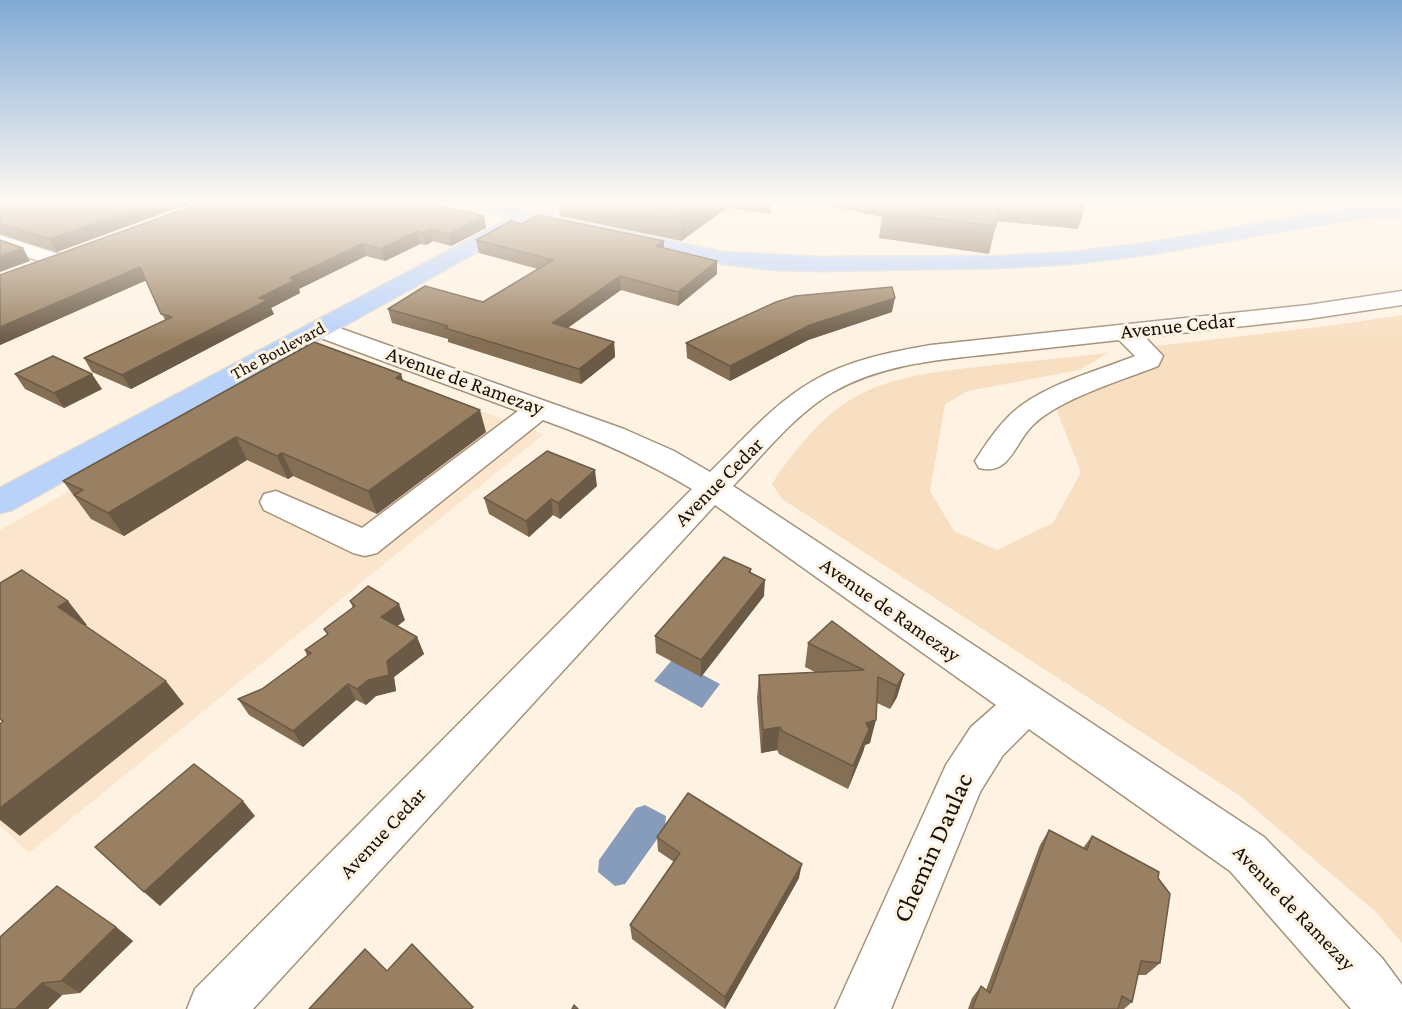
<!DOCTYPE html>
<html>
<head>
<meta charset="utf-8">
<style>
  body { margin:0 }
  canvas { display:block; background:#fef2e3 }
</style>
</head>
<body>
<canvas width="1402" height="1009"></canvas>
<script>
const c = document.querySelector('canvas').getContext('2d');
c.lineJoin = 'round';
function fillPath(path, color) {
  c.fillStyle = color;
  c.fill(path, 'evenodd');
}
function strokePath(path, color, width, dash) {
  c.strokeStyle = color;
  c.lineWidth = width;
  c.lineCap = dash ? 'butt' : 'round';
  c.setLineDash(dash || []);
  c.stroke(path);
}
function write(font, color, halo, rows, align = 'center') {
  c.font = font + ' "Crimson Pro",serif';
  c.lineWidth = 6;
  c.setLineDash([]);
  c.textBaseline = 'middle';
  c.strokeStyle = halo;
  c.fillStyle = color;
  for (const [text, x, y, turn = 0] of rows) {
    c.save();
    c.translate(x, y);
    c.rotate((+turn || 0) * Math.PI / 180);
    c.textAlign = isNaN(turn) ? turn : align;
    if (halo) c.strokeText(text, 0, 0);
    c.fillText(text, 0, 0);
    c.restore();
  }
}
fillPath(new Path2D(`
  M317 352 544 434 29 853 0 826V530Z`), '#fbe6cd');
fillPath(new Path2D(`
  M1402 315V943L1376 912 1240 796 782 499 772 484C789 457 818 421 845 403 889 374 944 371 994 365 1032 361 1070 357 1108 353L1079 370 968 391 945 404 930 491 954 531 997 550 1053 523 1081 472 1055 406 1126 380 1148 347 1328 326Z`), '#f8dfc1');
fillPath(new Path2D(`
  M673 659 720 684 702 708 654 681Z
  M645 805 666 816 665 828 625 884 615 886 598 872 599 860 636 808Z`), '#879bbb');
const minor = new Path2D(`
  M0 235 65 256 68 261 65 266 57 267 0 248Z
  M1402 291V305L1308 319 1145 337 1163 356 1158 366C1123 380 1058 399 1032 426 1014 444 1010 476 979 468L975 461C985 445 998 426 1012 413 1042 385 1098 371 1135 356L1119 340C1077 345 1034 349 992 354 937 360 882 364 833 392 794 415 764 454 733 486L1264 837 1382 958 1402 985V1009H1351L1230 871 1029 729 1003 755 980 792 891 1009H835L946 765 971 727 996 705 715 505 253 1009H187L195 989 692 489C644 460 596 439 543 420L377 553 365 556 353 553 264 510 260 502 264 494 276 491 362 528 518 411 310 334 307 329 310 324 319 322 328 324 624 429 674 451 710 472C742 441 774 403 813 381 849 360 890 352 931 345L1308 305Z`);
const major = new Path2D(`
  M461 201H491L546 215 723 252 821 257 999 256 1073 252 1152 242 1348 208 1402 204V216L1348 220 1152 254 1073 264 999 268 821 271 775 270 723 264 527 222 524 226 12 510 0 513V488L510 218 463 205Z`);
strokePath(minor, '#a6927b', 3);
strokePath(major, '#dad9d7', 3);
fillPath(minor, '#fff');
fillPath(major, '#b9d2fa');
fillPath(new Path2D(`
  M0 201H196L57 252 0 234Z
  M558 201H771L770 214 727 208 681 241 560 216Z
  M808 201H1087V202L1078 229 997 221 989 254 879 238 882 217Z
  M426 202 484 216 486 228 451 246 433 241 426 245 420 244 385 261 366 256 299 289 300 293 271 308 274 314 131 389 92 372 84 358 165 320 146 280 0 345V275L221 203Z
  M522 224 664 248 717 261V274L678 306 621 290 568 328 614 342 615 357 581 384 448 342V339L392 323 388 309 483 302 538 269 479 253 476 240Z
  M892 312 808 340 730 381 687 358 686 343Z
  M15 374 102 389 64 408 25 389Z
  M401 374 403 381 486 432 377 514 293 476 288 479 247 460 124 536 91 519 63 481Z
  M597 486 560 519 553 515 529 537 489 514 484 498Z
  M751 569V573L764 596 701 677 656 653 655 636Z
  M350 601 405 620 397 626 417 637 424 654 394 677 396 691 376 696 366 705 356 700 303 747 249 715 238 699 262 689 307 656 305 650 327 634 324 629 353 608Z
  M808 643 904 674 897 697 890 709 877 703 870 743 865 745 863 752 848 789 779 754 777 750 761 753 757 698 759 675 815 672 805 667Z
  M1049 830 1083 848 1092 836 1158 878 1160 963 1146 975H1138L1132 1002 1124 1009H968L972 998 981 986 986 990 1040 845Z
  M657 837 799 878 725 1009 632 939 630 925 674 862 658 851Z
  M116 927 133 941 80 993 62 995 48 1009H0Z`), '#846e54');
fillPath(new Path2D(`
  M158 201H196L57 252 50 239Z
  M698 201H727V208L681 241V212Z
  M484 216 486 228 451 246 449 234Z
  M430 229 433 241 426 245 423 233Z
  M417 231 420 244 385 261 381 249Z
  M664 241V254L656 246Z
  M362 244 366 256 299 289 300 293 271 308 274 314 131 389 122 375 259 298 290 278Z
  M23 248 30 261 0 272V256Z
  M717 261V274L678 306V292Z
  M140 267 147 280 0 345V327Z
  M620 276 621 290 554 337 552 323Z
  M895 298 892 312 808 340 730 381V366L810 325Z
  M614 342 615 357 581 384 579 369Z
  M92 374 102 389 64 408 54 393Z
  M401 374 408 397 396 378Z
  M480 410 486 432 377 514 368 491Z
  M236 437 247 460 124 536 108 513Z
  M282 453 293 476 288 479 277 456Z
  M595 470 597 486 560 519 558 503Z
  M551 499 553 515 529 537 526 521Z
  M765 580 764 596 701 677V660Z
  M68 601 87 625 78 630 58 607Z
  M399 604 405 620 388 634 381 617Z
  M417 637 424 654 394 677 396 691 376 696 366 705 357 689 387 661Z
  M904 674 897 697 890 709 897 686Z
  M166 681 184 704 20 836 0 820V808Z
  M348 684 356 700 303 747 293 731Z
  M876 720 870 743 865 745 863 752 848 789 866 723Z
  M780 727 777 750 761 753 763 730Z
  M243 801 255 816 160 906 144 892Z
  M802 864 799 878 725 1009V997Z
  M116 927 133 941 80 993 61 981Z
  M42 983 62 995 48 1009H15Z`), '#6b5a45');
const building = new Path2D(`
  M0 201H158L50 239 0 224Z
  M207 201H217L221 203 226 201H423H422L484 216 449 234 430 229 423 233 417 231 381 249 362 244 290 278 295 280 259 298 268 300 122 375 84 358 172 317 161 314 140 267 0 327V275Z
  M622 201H698L681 212Z
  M889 201H1000L996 226 883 212Z
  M1071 201H1087V202Z
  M538 215 664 241 656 246 717 261 678 292 620 276 552 323 614 342 579 369 445 328 448 326 388 309 425 286 483 302 553 260 476 240 511 221 522 224Z
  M0 240 23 248 0 256Z
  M892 287 895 298 810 325 730 366 686 343 776 302 795 296Z
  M314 342 401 374 396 378 480 410 368 491 282 453 277 456 236 437 108 513 74 495 83 490 63 481Z
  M53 356 92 374 54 393 15 374Z
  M547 451 595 470 558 503 551 499 526 521 484 498Z
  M724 557 751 569 749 572 765 580 701 660 655 636Z
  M22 570 68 601 58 607 166 681 0 808V724L3 721 0 719V583Z
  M368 586 399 604 381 617 417 637 387 661 389 675 368 680 357 689 348 684 293 731 238 699 262 689 311 653 305 650 328 634 324 629 355 606 350 601Z
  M832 621 904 674 897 686 878 677 876 720 866 723 869 729 853 766 782 731 780 727 763 730 759 675 864 670 808 643Z
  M194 764 243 801 144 892 95 847Z
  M688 793 802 864 725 997 630 925 680 853 657 837Z
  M1049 830 1087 850 1092 836 1159 872 1158 878 1170 894 1160 963 1141 961 1132 1002 1122 996 1118 1009H972L981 986 990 993Z
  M57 886 116 927 61 981 42 983 15 1009H0V937Z
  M412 944 473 1007 471 1009H309L365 949 387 971Z
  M574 1005 578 1009H572Z`);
fillPath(building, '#998062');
strokePath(building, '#6b5a45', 1.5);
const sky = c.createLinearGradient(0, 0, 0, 342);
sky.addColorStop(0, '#81aad6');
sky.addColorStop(0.59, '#fff9f2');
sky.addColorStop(1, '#fff9f200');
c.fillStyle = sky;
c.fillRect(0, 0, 1402, 342);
write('18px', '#160f07', '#fef2e3', [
  ["The Boulevard",278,351,-28]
]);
write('21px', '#160f07', '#fef2e3', [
  ["Avenue Cedar",1178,326,-6],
  ["Avenue de Ramezay",465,381,20],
  ["Avenue Cedar",719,482,-45],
  ["Avenue de Ramezay",890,610,35],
  ["Avenue Cedar",383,833,-47],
  ["Avenue de Ramezay",1294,908,46]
]);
write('26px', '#160f07', '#fef2e3', [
  ["Chemin Daulac",933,848,-66]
]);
</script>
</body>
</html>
